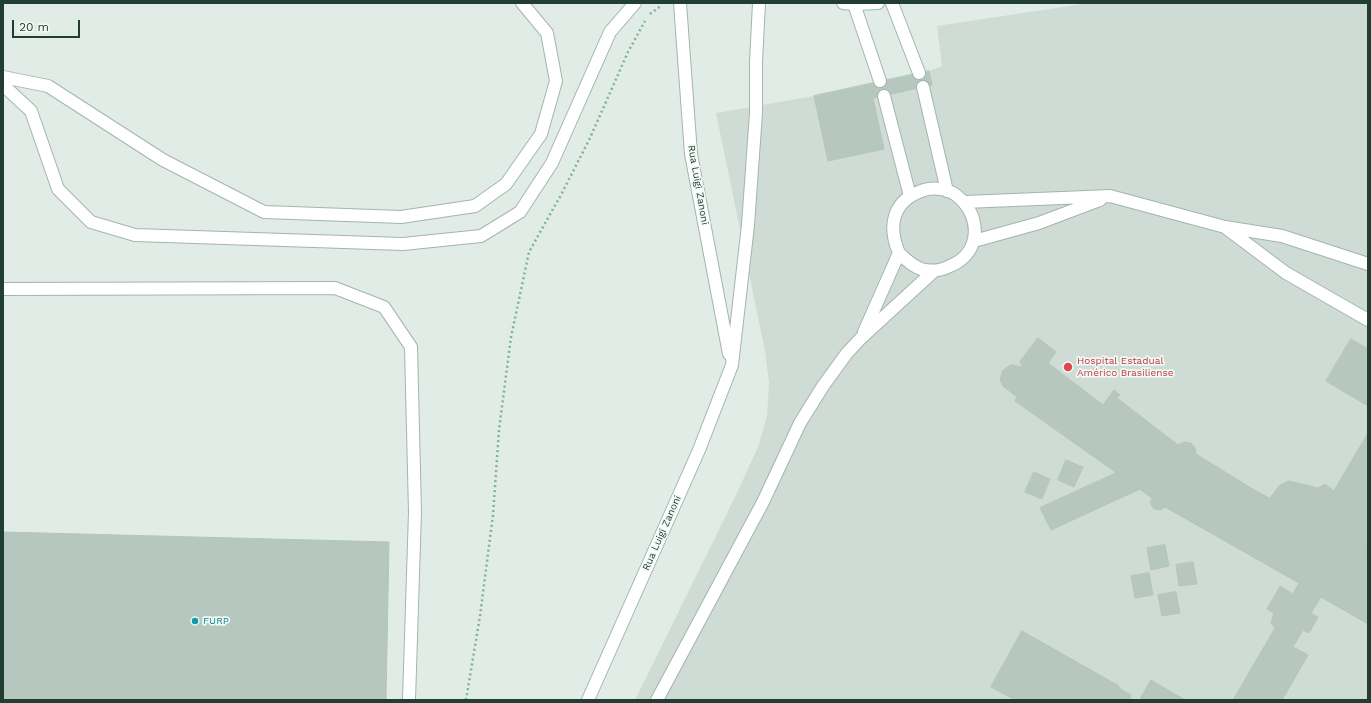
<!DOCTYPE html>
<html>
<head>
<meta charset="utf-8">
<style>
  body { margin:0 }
  #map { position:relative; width:1371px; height:703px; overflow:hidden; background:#e1ece7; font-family:"Work Sans",sans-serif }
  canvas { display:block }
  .frame { position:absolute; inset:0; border:4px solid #213e34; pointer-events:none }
  .scale { position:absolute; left:12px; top:20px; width:68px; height:18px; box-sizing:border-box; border:2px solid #213e34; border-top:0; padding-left:5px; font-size:12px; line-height:14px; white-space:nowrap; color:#213e34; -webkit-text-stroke:3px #f2f9f5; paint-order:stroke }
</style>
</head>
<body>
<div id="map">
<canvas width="1371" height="703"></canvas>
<div class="frame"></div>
<div class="scale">20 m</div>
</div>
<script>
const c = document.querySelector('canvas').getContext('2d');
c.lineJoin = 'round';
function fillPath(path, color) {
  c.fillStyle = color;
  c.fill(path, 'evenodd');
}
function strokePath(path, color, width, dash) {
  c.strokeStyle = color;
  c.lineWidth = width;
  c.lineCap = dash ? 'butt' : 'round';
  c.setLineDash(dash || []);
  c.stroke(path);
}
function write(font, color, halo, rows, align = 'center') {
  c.font = font + ' "Work Sans",sans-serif';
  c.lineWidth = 3.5;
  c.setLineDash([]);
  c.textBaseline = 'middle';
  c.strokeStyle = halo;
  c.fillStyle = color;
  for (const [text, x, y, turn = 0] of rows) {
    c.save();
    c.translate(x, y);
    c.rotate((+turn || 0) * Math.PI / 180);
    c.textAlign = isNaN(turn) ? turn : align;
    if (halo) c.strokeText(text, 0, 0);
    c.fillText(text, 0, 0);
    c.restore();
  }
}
fillPath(new Path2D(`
  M1089 3H1368V700H635L736 495 758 447 767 416 769 383 765 351 716 113 814 96 929 71 942 66 937 26Z`), '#cfdcd5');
const building = new Path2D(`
  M929 71 932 85 873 98 884 149 828 161 814 96Z
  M1038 338 1056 352 1048 363 1103 405 1114 390 1120 395 1117 398 1178 445 1184 442 1191 443 1195 448 1196 454 1251 488 1315 523 1368 433V547L1364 554 1368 556V624L1321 597 1311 613 1318 617 1309 633 1303 630 1293 647 1308 655 1282 700H1233L1275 628 1271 623 1274 613 1267 609 1280 586 1293 594 1299 583 1165 507 1161 510 1154 509 1150 503 1152 498 1015 401 1017 397 1003 386 1000 380 1002 373 1003 370 1011 365 1023 367 1020 362Z
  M1351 339 1368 349V406L1326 381Z
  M1066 460 1083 467 1074 487 1058 480Z
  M1034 472 1050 479 1042 499 1025 492Z
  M1116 473 1140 489 1051 530 1040 508Z
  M1289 481 1318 488 1325 484 1334 491 1315 523 1270 498 1279 486Z
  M3 532 389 542 386 700H3Z
  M1165 545 1169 566 1151 570 1147 548Z
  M1368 547V556L1364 554Z
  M1193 562 1197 584 1179 586 1176 565Z
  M1149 573 1153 595 1135 598 1131 576Z
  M1176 592 1180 613 1162 616 1158 595Z
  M1022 631 1119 686V688L1131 695 1130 698 1133 700H1015L991 687Z
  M1151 680 1185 700H1140Z`);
fillPath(building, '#b6c7bf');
strokePath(building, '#b3c6bd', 1);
const lane = new Path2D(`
  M892 3 919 73
  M854 4 880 81
  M3 77 48 86 163 160 264 212 401 217 475 206 506 184 541 134 556 81 547 33 522 3
  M3 85 31 111 58 189 91 222 135 235 403 244 481 236 520 212 552 163 610 32 635 3
  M923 87 947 191
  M884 96 910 196
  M965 202 1110 196 1225 227 1282 236 1368 264
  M1226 228 1286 273 1368 320
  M974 241 1039 223 1100 200
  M3 289 335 288 384 307 411 347 415 512 409 700
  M864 332 899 253C887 225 893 200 924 190 934 187 948 189 956 195 982 215 982 253 950 266 940 271 931 272 921 269 912 266 905 259 899 253
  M657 700 763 502 800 423 823 386 847 353 862 337 934 271`);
const street = new Path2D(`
  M680 3 691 154 729 354
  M588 700 699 450 732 365 748 225 756 113V62L759 3`);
const secondary = new Path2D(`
  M843 3 854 4 878 3`);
strokePath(lane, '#a4b4ae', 14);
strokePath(street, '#a4b4ae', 14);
strokePath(secondary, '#9fb8ae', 14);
strokePath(new Path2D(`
  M650 14 662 5
  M466 700 480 616 493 515 499 430 511 337 529 252 562 193 590 138 628 52 645 21`), '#80b19f', 2.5, [2, 3]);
strokePath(lane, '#fff', 12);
strokePath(street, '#fff', 12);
strokePath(secondary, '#fff', 12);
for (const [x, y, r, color] of [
  [1068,367,5,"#e0444e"],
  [195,621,4,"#0f9aa8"]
]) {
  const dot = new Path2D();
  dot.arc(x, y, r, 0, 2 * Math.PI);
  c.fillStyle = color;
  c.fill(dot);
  strokePath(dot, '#f2f9f5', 1.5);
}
write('10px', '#213e34', '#f2f9f5', [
  ["Rua Luigi Zanoni",698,185,80],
  ["Rua Luigi Zanoni",662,533,-66]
]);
write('10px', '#be3a42', '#f2f9f5', [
  ["Hospital Estadual",1077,361],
  ["Américo Brasiliense",1077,373]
], 'left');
write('10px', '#0d838f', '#f2f9f5', [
  ["FURP",203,621]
], 'left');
</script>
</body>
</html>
